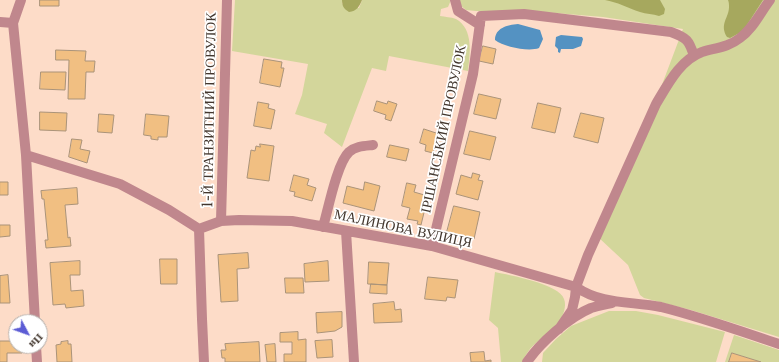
<!DOCTYPE html>
<html>
<head>
<meta charset="utf-8">
<style>
  body { margin:0 }
  #map { position:relative; width:779px; height:362px; overflow:hidden; background:#fddcc8; font-family:"Libre Baskerville",serif }
  canvas { display:block }
  .north { position:absolute; left:8px; top:314px; width:40px; height:40px; box-sizing:border-box; background:#fff; border:1px solid #b4afab; border-radius:50%; rotate:131deg; font-size:11px; font-weight:700; line-height:16px; text-align:center; color:#43372e }
  .north::after { content:''; display:block; margin:auto; width:14px; height:18px; background:#5c5cd4; clip-path:polygon(50% 0,100% 100%,50% 72%,0 100%) }
</style>
</head>
<body>
<div id="map">
<canvas width="779" height="362"></canvas>
<div class="north">Пн</div>
</div>
<script>
const c = document.querySelector('canvas').getContext('2d');
c.lineJoin = 'round';
function fillPath(path, color) {
  c.fillStyle = color;
  c.fill(path, 'evenodd');
}
function strokePath(path, color, width, dash) {
  c.strokeStyle = color;
  c.lineWidth = width;
  c.lineCap = dash ? 'butt' : 'round';
  c.setLineDash(dash || []);
  c.stroke(path);
}
function write(font, color, halo, rows, align = 'center') {
  c.font = font + ' "Libre Baskerville",serif';
  c.lineWidth = 3.5;
  c.setLineDash([]);
  c.textBaseline = 'middle';
  c.strokeStyle = halo;
  c.fillStyle = color;
  for (const [text, x, y, turn = 0] of rows) {
    c.save();
    c.translate(x, y);
    c.rotate((+turn || 0) * Math.PI / 180);
    c.textAlign = isNaN(turn) ? turn : align;
    if (halo) c.strokeText(text, 0, 0);
    c.fillText(text, 0, 0);
    c.restore();
  }
}
fillPath(new Path2D(`
  M235 0H342V4L359 8 362 0H451L448 7 441 9 440 16C445 17 451 17 456 19 474 29 470 55 468 71L389 56 386 71 372 68 342 147 324 133 327 124 295 114 302 95 308 64 232 51Z
  M460 0H779V337L691 310 644 298 640 295 628 265 598 237 629 172 683 29 603 17 543 12 476 11 466 10 460 5Z
  M495 272C509 275 560 284 564 299 567 306 563 316 559 322 552 334 538 339 530 349 527 353 524 358 522 362H501L498 328 489 320Z
  M609 311H636L658 315 725 332 716 362H542L543 353 556 339 571 326Z
  M734 335 779 350V362H761L732 353 729 362H725Z`), '#d3d69b');
fillPath(new Path2D(`
  M342 0H362C359 7 357 11 349 12 344 9 342 6 342 0Z
  M605 0H660L665 9 664 14 659 16C653 14 646 14 640 12 628 8 617 2 605 0Z
  M728 0H763L743 31 730 38 727 37C719 24 729 18 729 7 729 5 729 2 728 0Z`), '#a6a85e');
fillPath(new Path2D(`
  M518 24 540 30 543 39 539 48C529 52 504 47 495 40 495 28 507 25 518 24Z
  M561 35 582 37 583 39 581 46 573 49H561L560 53 558 52V49L555 46 556 37Z`), '#5492c2');
const building = new Path2D(`
  M40 0H59V6H40Z
  M483 46 496 49 493 64 479 61Z
  M56 50 86 51 85 61H95L94 72H86L85 99H68L69 60H56Z
  M264 59 282 62 281 68H284L280 87 260 83Z
  M41 72H66L65 90 40 89Z
  M479 94 501 99 496 119 474 114Z
  M377 101 387 104 388 101 397 104 391 121 385 119 386 115 374 111Z
  M258 102 269 104 268 108 275 110 271 129 254 126Z
  M538 103 561 108 555 133 532 128Z
  M40 112 67 113 66 131 40 130Z
  M581 113 604 118 598 143 574 137Z
  M99 114 114 115 112 133 98 132Z
  M146 114 169 116 167 137H158V140L151 139V136L144 135Z
  M424 129 439 134 433 153 425 151 426 145 420 143Z
  M470 131 496 137 490 160 464 154Z
  M72 139 82 140 80 149 90 151 87 163 69 157Z
  M260 144 274 146 269 181 247 178 251 150 255 151 256 146 260 147Z
  M390 145 409 149 406 161 387 157Z
  M473 173 480 175 478 180 483 181 478 200 456 194 461 175 471 178Z
  M294 175 309 179 307 185 316 188 312 201 294 196 295 192 290 191Z
  M0 182H8V195H0Z
  M365 182 380 186 374 211 343 203 347 186 363 190Z
  M407 183 416 185 414 192 428 196 421 225 417 224 418 221 407 219 410 208 402 206Z
  M77 188 78 204 65 205 68 238 70 237 71 246 46 248 45 240H48L44 199H42L41 191Z
  M454 206 480 212 474 239 447 232Z
  M0 225H10V236L0 237Z
  M248 253 249 268 237 269 238 301 221 302 218 255Z
  M160 259H177V284H161Z
  M80 261V275H70L71 291 83 290 84 306 66 308 65 304 53 305 50 263Z
  M328 261 329 281 305 282 304 264Z
  M369 262 389 263 387 285 368 284Z
  M8 275 10 303H0V276Z
  M428 277 458 280 455 298 447 297 446 301 425 299Z
  M285 278H303L304 293H286Z
  M371 284 387 285V294L370 293Z
  M394 302 395 310 401 309 402 322 374 323 373 304Z
  M342 312V327L335 331 317 333 316 313Z
  M298 332V340L306 339V362H284V354H292V342H280V333Z
  M332 340 333 357 317 358 315 341Z
  M0 341H16V346H22V353H7V362H0Z
  M68 341V344H71L72 362H57L56 345 61 344V342Z
  M259 342 260 362H225V358H222L221 350H226L225 344Z
  M275 344 276 362H267L265 345Z
  M484 352 485 361 491 360V362H471L470 353Z
  M732 353 761 362H729Z`);
fillPath(building, '#f1bf82');
strokePath(building, '#aa9379', 1);
strokePath(new Path2D(`
  M21 0 13 23 26 155 35 322
  M455 0 458 11 480 25
  M0 22 13 23
  M26 155 120 184 169 210 199 229 221 221 239 220 292 221 432 246 576 287C602 305 631 301 661 307 701 317 740 331 779 344
  M221 221 227 0
  M323 227C328 210 337 163 349 152 356 146 364 146 373 145
  M199 229 202 319 204 362
  M346 231 354 362
  M432 246 473 74 481 16 524 14 671 32C687 38 689 40 694 56
  M559 329 572 310 575 297 576 287 588 255 656 104C668 84 680 60 702 52 715 48 729 47 740 38 753 29 760 13 770 0
  M36 346 37 362
  M527 362C540 343 569 317 591 308 598 306 605 304 612 303`), '#c0878d', 10);
write('14px', '#43372e', '#fff', [
  ["1-Й ТРАНЗИТНИЙ ПРОВУЛОК",210,110,-89],
  ["ІРШАНСЬКИЙ ПРОВУЛОК",444,129,-78],
  ["МАЛИНОВА ВУЛИЦЯ",403,229,12]
]);
</script>
</body>
</html>
